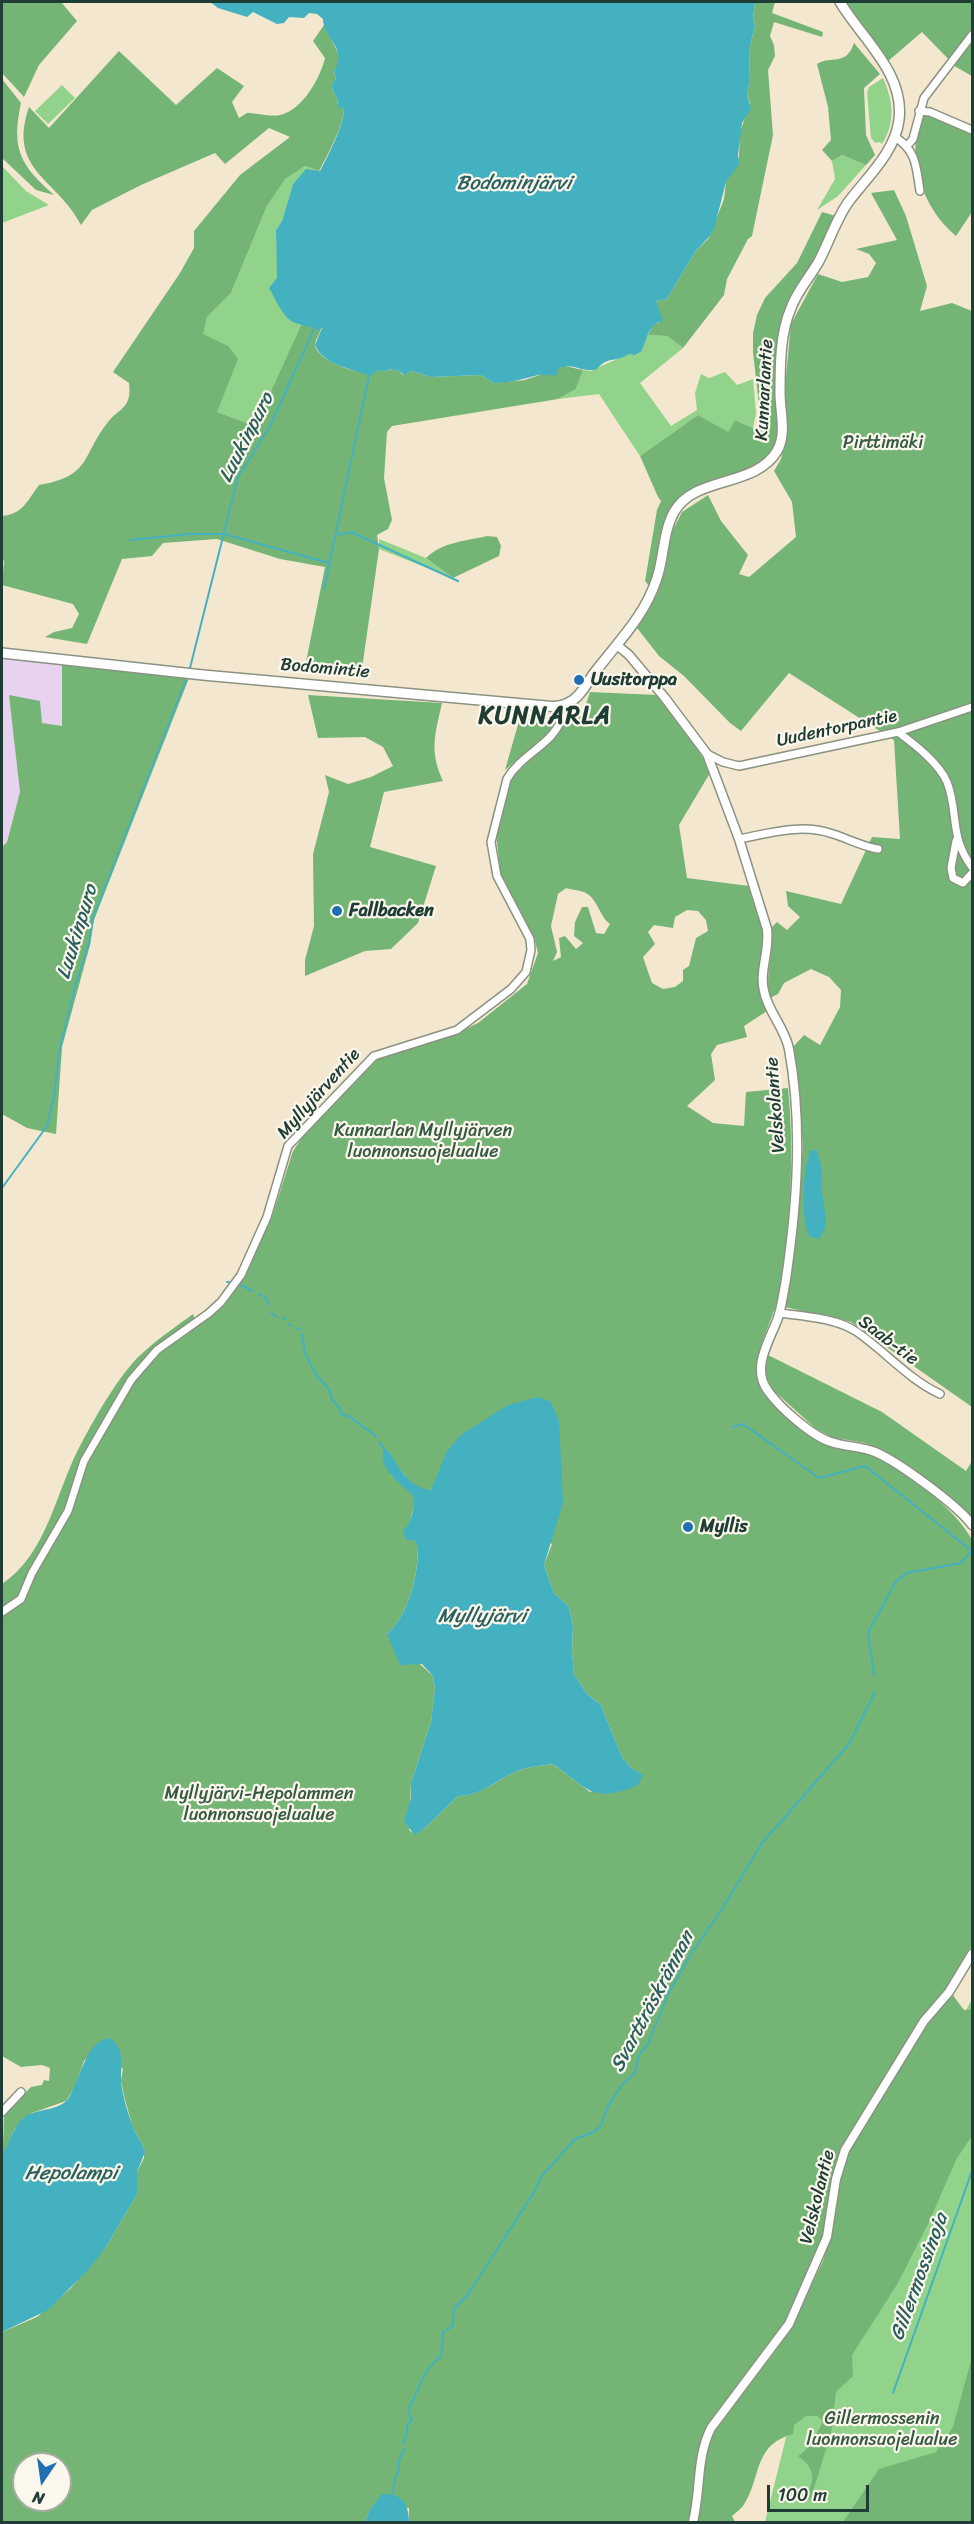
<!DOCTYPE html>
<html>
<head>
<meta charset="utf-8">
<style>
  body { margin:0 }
  #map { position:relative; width:974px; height:2524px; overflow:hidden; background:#f4e7cf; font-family:Sriracha,sans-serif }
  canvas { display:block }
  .frame { position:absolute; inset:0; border:3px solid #1f3d34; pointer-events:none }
  .north { position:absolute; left:12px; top:2452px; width:60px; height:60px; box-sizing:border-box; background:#fbf7ec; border:2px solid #a3ada2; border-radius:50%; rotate:193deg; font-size:16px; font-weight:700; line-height:24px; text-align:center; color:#1f3d34 }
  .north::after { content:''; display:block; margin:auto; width:21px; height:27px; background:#1f6fb2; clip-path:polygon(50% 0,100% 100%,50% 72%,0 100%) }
  .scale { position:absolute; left:767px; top:2485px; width:102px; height:27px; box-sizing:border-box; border:3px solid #1f3d34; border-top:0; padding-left:8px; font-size:18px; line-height:21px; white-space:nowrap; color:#1f3d34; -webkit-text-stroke:4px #fbf7ec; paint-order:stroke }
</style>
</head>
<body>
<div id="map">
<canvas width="974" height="2524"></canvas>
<div class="frame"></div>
<div class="north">N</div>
<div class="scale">100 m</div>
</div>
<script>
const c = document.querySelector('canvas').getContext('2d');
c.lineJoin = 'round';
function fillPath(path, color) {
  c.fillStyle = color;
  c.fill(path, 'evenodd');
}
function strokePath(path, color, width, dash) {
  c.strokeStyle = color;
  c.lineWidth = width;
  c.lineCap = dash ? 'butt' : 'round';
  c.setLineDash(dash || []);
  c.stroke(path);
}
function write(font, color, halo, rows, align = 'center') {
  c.font = font + ' Sriracha,sans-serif';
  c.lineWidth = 4.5;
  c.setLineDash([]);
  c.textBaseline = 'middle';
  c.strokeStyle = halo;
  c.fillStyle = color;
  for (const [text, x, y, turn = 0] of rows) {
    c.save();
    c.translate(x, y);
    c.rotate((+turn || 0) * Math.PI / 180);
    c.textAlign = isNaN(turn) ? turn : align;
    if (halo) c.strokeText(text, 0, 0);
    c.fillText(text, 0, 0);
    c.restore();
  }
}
fillPath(new Path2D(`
  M2 657 62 662 63 727 42 723 10 696 20 792 7 842 2 847Z`), '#e7d2ef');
fillPath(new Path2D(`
  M883 78C893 100 896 123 882 144L880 142 875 143 871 138 867 93 869 87Z
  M62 85 75 98 48 124 35 111Z
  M842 155 866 165 838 196 817 210 835 179 832 161Z
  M2 166 26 191 49 205 2 223Z
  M305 166 319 171 293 184 282 221 276 230 278 278 289 320 301 325 255 426 217 412 202 334 207 317 231 293 267 206 285 178Z
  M648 335 667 336 683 348 640 383 671 426 697 410 695 393 701 374 709 378 725 372 737 385 753 379 756 413 753 428 735 420 728 433 698 415 640 456 599 394 558 399 576 389 583 370 592 371C605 363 616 361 629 353L636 355 641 352 645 339Z
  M379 539 426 558 453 578 379 549Z
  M972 1999V2522H765L823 2288Z`), '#91d38a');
fillPath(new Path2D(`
  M2 2H61L77 21 39 65 24 97 2 73Z
  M755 2H775L772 13 823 32 822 37 774 22 770 36 774 45 775 56 768 70 773 135 752 236 748 239 727 279 724 295 683 348 667 336 648 335 653 325 660 322 656 301 667 299 695 252 709 238 724 199 726 182 739 157 740 132 750 103 747 94 750 81 749 51 755 25 753 18Z
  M846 2H972V76L956 67 922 32 887 62Z
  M324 25 339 55V63L334 71 336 79C329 87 333 92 338 100L337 103 344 108C345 123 327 156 319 171L305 166 285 179 267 206 231 293 207 317 203 334 228 346 238 359 217 412 255 426 301 325 321 328C321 332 315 340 315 345 317 361 365 379 378 370L384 372 388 369 399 371 403 375 412 371 431 377 481 375 494 383 525 380 565 366 583 370 576 389 558 399 392 426 387 432 384 478 392 520 388 529 377 535 379 549 361 676 304 672 325 567 280 559 217 539 163 543 152 556 122 559 87 644 45 637 54 632 72 628 79 614 73 604 2 585 4 561 2 559V516C23 514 27 501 39 485 92 476 81 456 108 422 120 407 132 409 129 383L113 372 180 273 194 248V231L240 175 290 137 269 128 225 164 215 153 141 185 92 210 81 225C57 178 7 171 29 107L49 128 119 51 176 105 217 68 244 86 232 102 239 118 247 113C256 113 271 117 280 115 303 110 320 78 325 58L313 41Z
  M854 43 880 74 864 88 866 135 875 155 866 165 842 155 832 161 822 150 831 140 828 107 817 64C831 55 846 67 854 43Z
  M2 79 21 103C11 149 20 165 54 195L36 190 2 158Z
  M928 113 972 131V212L956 236C922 208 906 158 921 116Z
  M894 190 906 216 927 286 920 311 952 303 972 311V1407L851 1322 785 1307 796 1233 803 1145 793 1047 804 1035 820 1045 840 1007 841 990 829 977 811 969 784 983 778 994 770 998C764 975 775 951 771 928L777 922 787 930 800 917 788 906 786 891 841 904 872 837 900 839 894 740 789 673 741 731 730 723 684 676 659 656 637 628 658 592 671 534 682 512 708 495 721 521 748 555 739 574 749 577 796 537 792 502 774 471 781 459 785 440 786 376 791 324 818 274 842 282 868 277 876 263 869 254 856 249 897 240 871 193Z
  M822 212 836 216 819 255 789 304 780 429C778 438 777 448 771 455 755 473 702 491 679 501L650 587 645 581 657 510 661 501 658 497 640 456 698 415 728 432 735 420 753 428 757 433 760 414 753 352V333L757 315 765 298 797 263Z
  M487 536 497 537 501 546 499 556 453 578 426 558C442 542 466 541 487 536Z
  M62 662 189 678 94 920 90 945 62 1047 56 1134 27 1128 2 1114V847L7 842 20 792 9 695 40 701 42 723 62 726Z
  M590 692 658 695 698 749 710 773 679 825 687 878 749 886C754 902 763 920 764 936 766 963 752 985 767 1011L744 1026 747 1037 717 1045 711 1054 715 1080 687 1106 713 1123 744 1126 746 1092 788 1088C795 1159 790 1228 778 1297 773 1321 753 1353 757 1376 760 1393 797 1428 812 1435 832 1445 857 1445 877 1457 908 1476 955 1507 972 1540V1946L946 1990 921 2019 842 2149 832 2178 823 2236 786 2322 708 2426C693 2457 698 2490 689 2522H409V2508L369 2511 365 2522H2V2332L37 2317 70 2289 106 2247 137 2194V2172L144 2158V2148L133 2128 124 2096 121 2080 123 2069 94 2050 84 2061 75 2087 66 2101 32 2113 15 2128 2 2158 5 2174 2 2178 4 2113 31 2087 42 2085 44 2080 49 2081 50 2068 42 2065 21 2067 2 2056V1584C48 1553 56 1490 81 1444 96 1416 122 1369 146 1350 160 1337 177 1326 193 1314L197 1327 222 1305 245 1275 272 1217 293 1151 306 1132 380 1057 449 1037 478 1023 527 984 538 953 534 937 501 876 496 834 511 778 552 739 563 724 573 722 585 707ZM566 888C572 890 581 890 586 893 598 900 600 917 610 924L604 934 596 933 588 907H582L575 922 574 936 583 943 576 949 565 936 559 938 561 957 553 961 557 952 551 926 558 894ZM687 910 698 911 706 920 708 931 696 938 689 966 683 970V981L675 987 663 989 652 983 643 957 655 944 648 932 654 925 673 928 675 917ZM403 1473C411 1484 417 1489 431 1490L434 1485 552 1544 544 1565 554 1593 569 1607 573 1626 572 1651 574 1674 587 1694 601 1705 622 1757 631 1768 642 1775 590 1792 553 1764C539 1766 523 1767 511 1774 493 1783 479 1796 458 1796L425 1828 415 1834 409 1830 411 1783 431 1722 435 1689 433 1676 387 1634C410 1613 418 1575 418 1545 400 1529 419 1507 413 1495 409 1488 397 1481 391 1475ZM24 2464H60V2500H24Z
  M308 695 442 703C435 734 429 751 443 781L384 792 370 847 436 866 418 923 391 949 365 951 305 976V960L314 926 313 854 329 792 325 775 348 784 371 777 393 766 383 747 365 737 318 738Z
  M521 714 557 718 548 733 505 770Z
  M768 1355 882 1412 966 1471 972 1461V1517L957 1503 886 1452 865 1443 831 1437 815 1428 772 1389 765 1373Z
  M952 1994 964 2010 972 2009V2136L957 2158 928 2224 898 2283 852 2355 853 2376 836 2392 831 2433 810 2501 806 2494C817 2479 813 2466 798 2456 808 2451 818 2432 823 2421L817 2416H806L794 2425 793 2434C752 2445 762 2479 743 2506 740 2509 736 2513 732 2516L735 2522H696L708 2442 717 2426 771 2357 792 2327 823 2261 830 2238 841 2172 849 2148 928 2021Z
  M972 2357V2522H843L879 2469 936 2452 953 2427Z`), '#74b576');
fillPath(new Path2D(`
  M210 2H755L753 18 755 25 749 51 750 81 747 94 751 109 742 123 738 155 739 164 726 182 714 229 709 237 695 252 667 299 656 301 663 321C648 323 647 341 641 352L635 355 629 354C619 361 609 358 602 364 597 368 597 371 590 370 579 370 569 362 558 369V375C551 376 544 374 538 375 523 379 510 383 494 383L481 375 431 377 412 371 404 375 399 371 388 369 384 372 378 370 370 376C353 369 323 365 315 345L322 328 317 330C311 326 300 326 291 321 282 315 275 298 269 288L277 278 276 230 282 221 293 184 306 169 320 171C328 156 345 123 344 108L337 107 338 100C334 93 328 86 336 79L334 71C349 49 323 39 323 19L317 14 309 13 304 18 289 17 284 23 277 24 253 12 247 17 218 8Z
  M817 1150 822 1169 821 1187 826 1219 825 1229 819 1239 810 1237C800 1218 803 1171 810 1151Z
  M538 1397 551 1402 559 1421 563 1503 544 1565 554 1593 569 1607 573 1626 572 1651 574 1674 587 1694 601 1705 622 1757 631 1768 643 1775 637 1786C591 1803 590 1790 553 1764 539 1766 523 1767 511 1774 492 1783 480 1796 458 1796L425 1828 415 1835 404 1822 411 1798V1783L431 1722 435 1689 433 1676 422 1664 400 1665 387 1634C410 1613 418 1575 418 1546L413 1540H406L403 1530C412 1524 415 1506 413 1496 402 1485 376 1467 384 1449L388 1450C400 1469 408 1487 431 1490L447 1451 461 1435 508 1405Z
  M108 2038C125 2044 121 2066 121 2080 122 2095 128 2113 133 2127 136 2136 143 2143 145 2152L137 2172V2194L106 2247 88 2270 48 2310 2 2332 3 2153C11 2140 13 2126 25 2117 38 2108 59 2111 68 2099 80 2081 85 2043 108 2038Z
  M382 2494C402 2493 409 2504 409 2522H365L369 2511Z`), '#43b1c0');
strokePath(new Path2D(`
  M338 535 351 532 458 581
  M130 540 190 534H224L329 563
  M324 589 369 376
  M190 668 238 477 269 428 314 329
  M2 1188 47 1126 54 1096 60 1048 76 983 89 944 93 918 186 680
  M227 1282H229
  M241 1285 252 1291
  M259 1294 266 1298 269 1305
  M271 1313 277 1317
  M284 1318 286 1319
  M288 1324 291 1326
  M297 1328 300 1330
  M302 1334 305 1353 317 1376 329 1389 333 1401 340 1408V1414L350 1417 377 1437
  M733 1427 743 1424 819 1478 865 1466 972 1551
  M380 1442 384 1449
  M874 1675 868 1633 895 1583 906 1573 961 1563 972 1551
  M893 2393 972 2171
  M403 2443 407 2434V2426L412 2420 408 2410C419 2392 422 2369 441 2357L443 2332 453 2326 454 2308 467 2296 536 2189 540 2178 575 2139 594 2132 601 2125 608 2106 621 2086 635 2073 639 2055 648 2044 669 1992 691 1954 722 1909 762 1843 849 1744 875 1692
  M392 2494 396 2475 399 2471 398 2462 405 2448`), '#43b1c0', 2);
const minor = new Path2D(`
  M919 111 930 112 972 130
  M895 137C917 151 916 167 920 191
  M907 146 913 139 924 98 972 35
  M898 732C914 744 939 763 947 782 959 813 949 837 972 867
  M707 754 723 762 739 766 898 732 972 707
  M739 839C770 833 802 823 833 834 849 839 861 846 878 849
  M956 841 951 868 953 878 963 883 972 873
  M779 1313C803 1316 837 1318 857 1332 886 1352 908 1379 940 1394
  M2 1612 21 1599 32 1573 68 1511 84 1461 131 1380 157 1350 209 1313 221 1302 241 1275 267 1217 288 1146 374 1056 457 1030 511 989 526 972 531 950 530 939 497 876 491 842 507 779C517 761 537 751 551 736 560 726 564 715 569 703
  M2 2112 21 2092`);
const tertiary = new Path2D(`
  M618 646 629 655 665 698 707 754 739 839 767 929C770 950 759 971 764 991 768 1012 785 1028 789 1049 803 1125 797 1204 786 1279 784 1291 782 1303 779 1315 771 1339 750 1367 768 1391 780 1408 812 1436 831 1442 846 1447 861 1446 875 1452 897 1461 959 1506 972 1525
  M693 2522C701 2490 696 2458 711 2428L789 2324 827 2237 836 2179 845 2150 924 2021 949 1992 972 1954`);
const secondary = new Path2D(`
  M2 653 203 675 546 706C554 707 562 706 568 703 581 697 587 682 595 672 618 642 645 616 657 578 664 557 663 532 674 512 695 475 755 488 777 451 787 434 780 412 780 393 780 366 780 333 791 308 797 291 810 277 819 261 829 242 835 222 847 204 865 179 895 153 899 120 905 73 862 39 840 2`);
strokePath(minor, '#8a9282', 10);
strokePath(tertiary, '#8a9282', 11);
strokePath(secondary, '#8a9282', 12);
strokePath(minor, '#fff', 7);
strokePath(tertiary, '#fff', 8);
strokePath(secondary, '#fff', 9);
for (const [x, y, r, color] of [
  [579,680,6,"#1f6fb2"],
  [337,911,6,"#1f6fb2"],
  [688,1527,6,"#1f6fb2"]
]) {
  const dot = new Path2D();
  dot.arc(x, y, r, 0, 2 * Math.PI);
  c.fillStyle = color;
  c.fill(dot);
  strokePath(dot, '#fbf7ec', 2);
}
write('18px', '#1f3d34', '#fbf7ec', [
  ["Kunnarlantie",765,390,-87],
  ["Bodomintie",325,669,5],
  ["Uudentorpantie",837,729,-12],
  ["Myllyjärventie",319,1094,-48],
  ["Velskolantie",776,1105,-94],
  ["Saab-tie",888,1341,37],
  ["Velskolantie",818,2197,-76]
]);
write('18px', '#365b45', '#fbf7ec', [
  ["Pirttimäki",883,443],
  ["Kunnarlan Myllyjärven",423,1131],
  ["luonnonsuojelualue",423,1152],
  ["Myllyjärvi-Hepolammen",259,1794],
  ["luonnonsuojelualue",259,1815],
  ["Gillermossenin",882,2419],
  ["luonnonsuojelualue",882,2440]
]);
write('bold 18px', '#1f3d34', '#fbf7ec', [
  ["Uusitorppa",591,680],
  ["Fallbacken",349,911],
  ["Myllis",700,1527]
], 'left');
write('italic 20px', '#2a605e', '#fbf7ec', [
  ["Bodominjärvi",514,184],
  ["Luukinpuro",247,438,-63],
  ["Luukinpuro",78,932,-73],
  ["Myllyjärvi",482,1617],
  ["Svartträskrännan",653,2002,-62],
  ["Hepolampi",71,2174],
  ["Gillermossinoja",920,2277,-70]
]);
c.letterSpacing = '1.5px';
write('bold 24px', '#1f3d34', '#fbf7ec', [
  ["KUNNARLA",545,717]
]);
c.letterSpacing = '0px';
</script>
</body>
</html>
